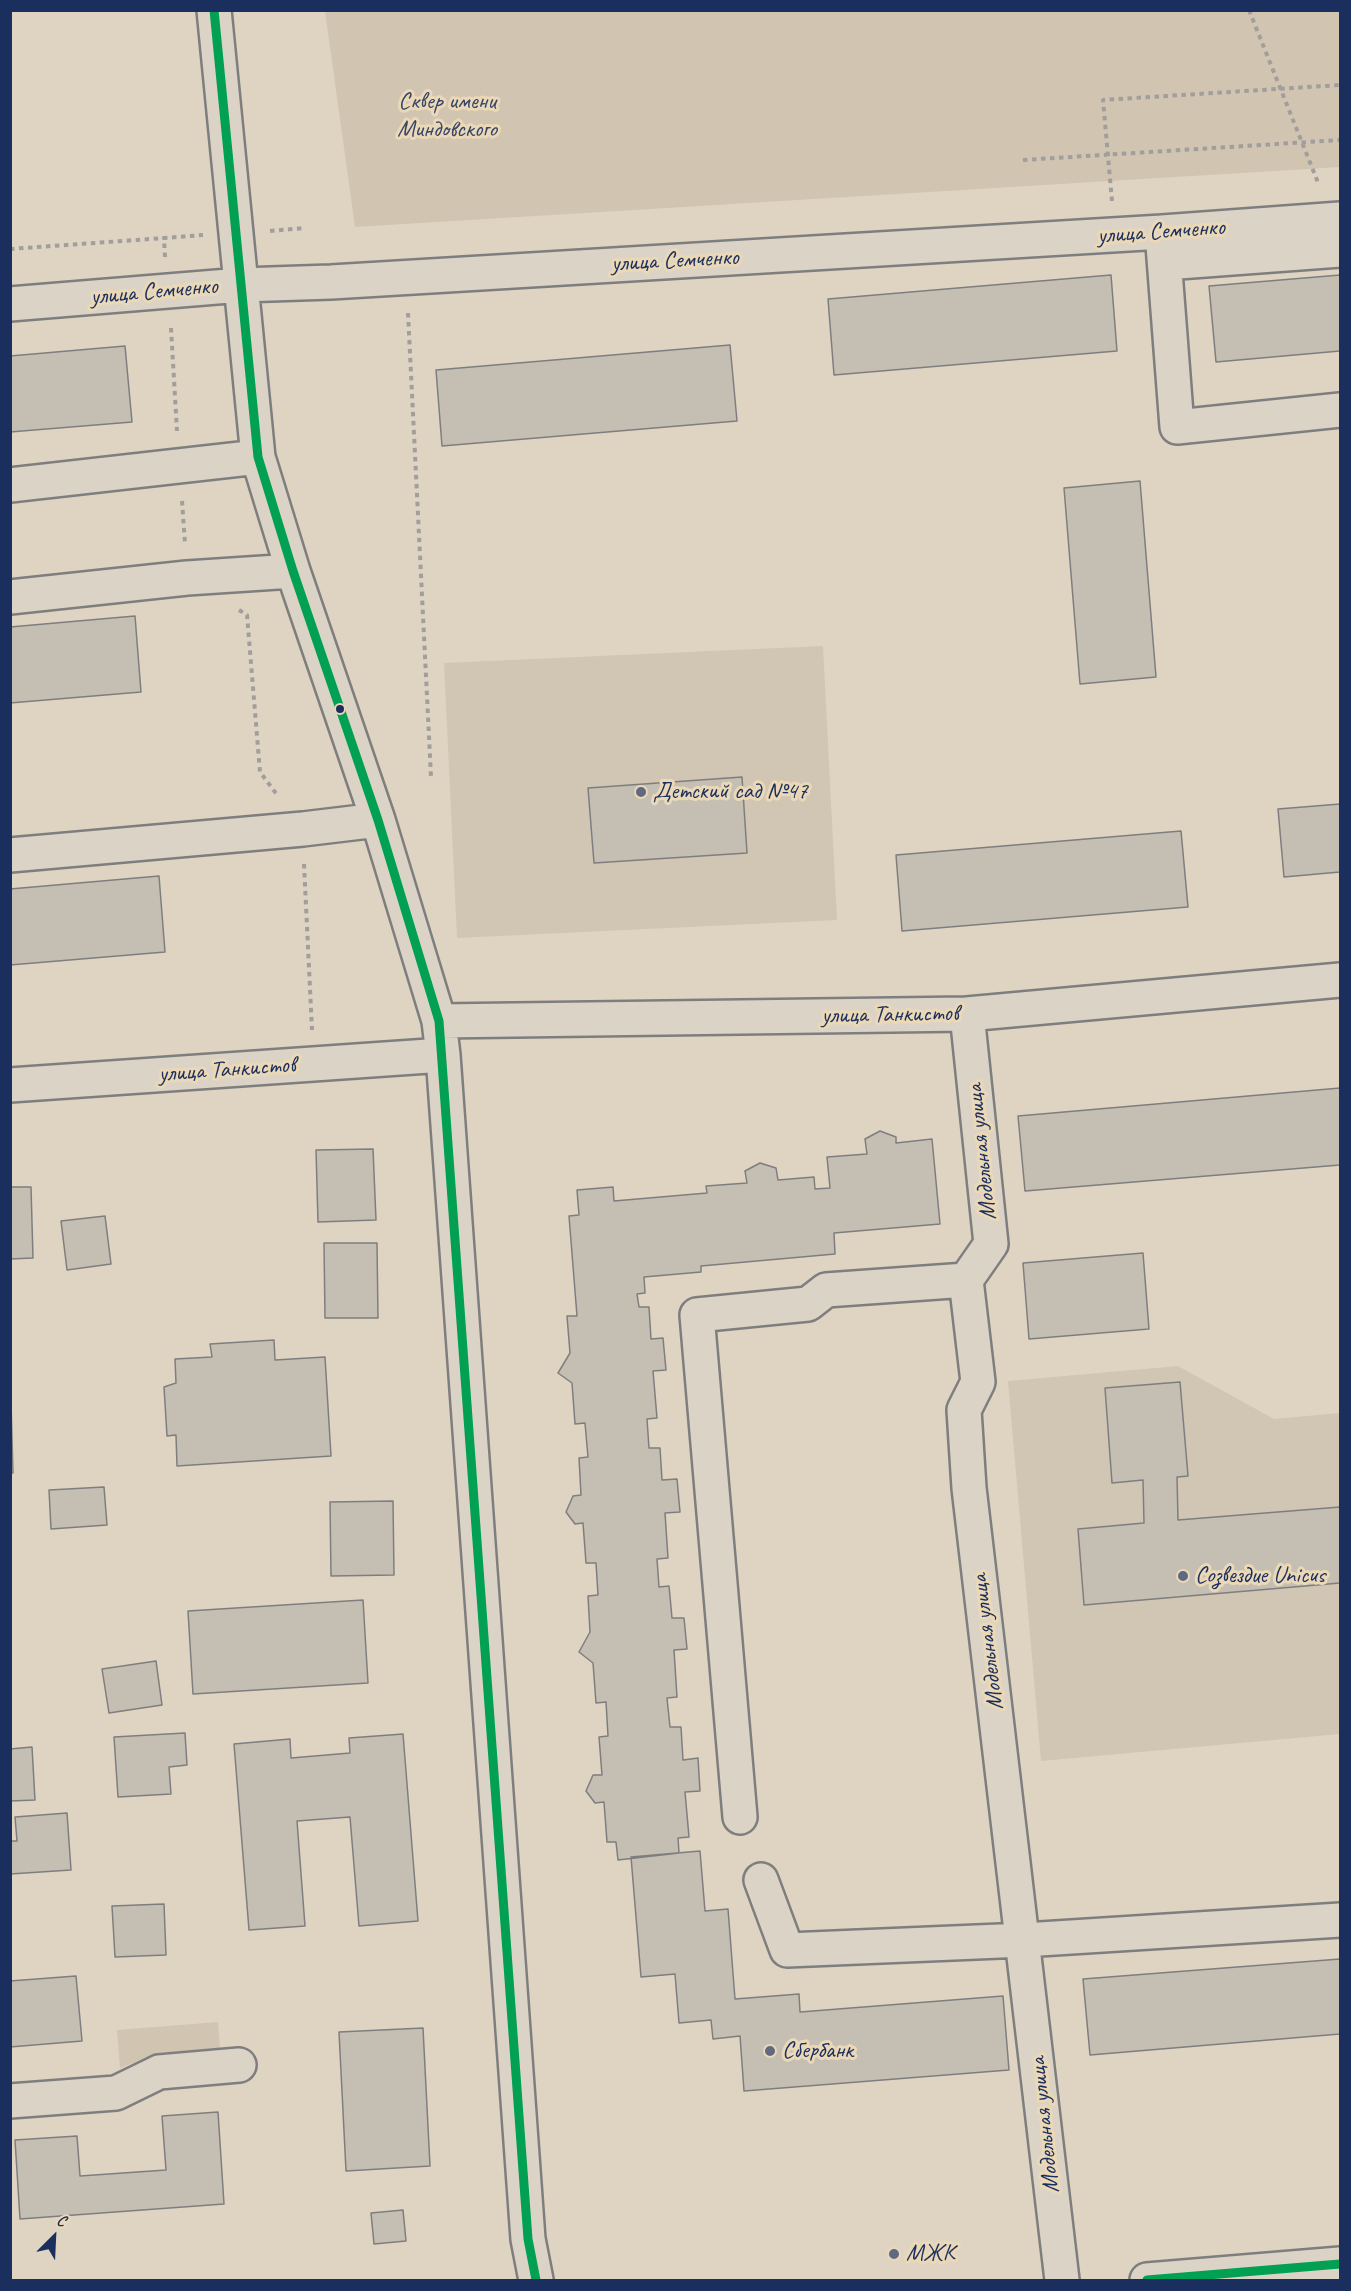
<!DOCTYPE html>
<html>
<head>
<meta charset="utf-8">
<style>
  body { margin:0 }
  #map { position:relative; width:1351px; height:2291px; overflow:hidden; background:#dfd4c2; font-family:Caveat,sans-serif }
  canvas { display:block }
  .frame { position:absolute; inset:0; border:12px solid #1b2f5e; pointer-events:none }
  .north { position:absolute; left:24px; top:2207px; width:60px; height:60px; -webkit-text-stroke:4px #ebd8b6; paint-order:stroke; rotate:24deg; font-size:16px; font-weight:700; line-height:24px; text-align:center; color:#1b2f5e }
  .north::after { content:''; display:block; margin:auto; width:21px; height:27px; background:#1b2f5e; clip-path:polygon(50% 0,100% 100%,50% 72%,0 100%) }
</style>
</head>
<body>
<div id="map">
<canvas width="1351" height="2291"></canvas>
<div class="frame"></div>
<div class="north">С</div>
</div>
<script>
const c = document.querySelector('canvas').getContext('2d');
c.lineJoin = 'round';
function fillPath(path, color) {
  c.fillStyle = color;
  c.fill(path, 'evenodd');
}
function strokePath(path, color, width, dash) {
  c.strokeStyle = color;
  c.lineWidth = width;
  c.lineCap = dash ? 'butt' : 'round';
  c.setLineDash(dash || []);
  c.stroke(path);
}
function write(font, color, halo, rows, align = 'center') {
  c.font = font + ' Caveat,sans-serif';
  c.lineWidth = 6;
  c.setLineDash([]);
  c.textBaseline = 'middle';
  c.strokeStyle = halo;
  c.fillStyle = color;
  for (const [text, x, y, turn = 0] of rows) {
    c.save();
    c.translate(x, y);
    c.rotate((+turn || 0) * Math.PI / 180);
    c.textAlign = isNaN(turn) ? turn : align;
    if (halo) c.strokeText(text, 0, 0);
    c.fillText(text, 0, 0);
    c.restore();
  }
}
fillPath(new Path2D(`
  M823 646 837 920 457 938 444 663Z
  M1178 1366 1274 1419 1340 1413V1734L1041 1761 1008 1381Z`), '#d1c5b3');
fillPath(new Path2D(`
  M325 11H1340V167L355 227Z
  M218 2022 220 2048 158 2053 120 2068 117 2030Z`), '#d1c5b2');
const building = new Path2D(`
  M1111 275 1117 351 834 375 828 299Z
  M1340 275V351L1216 362 1209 286Z
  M730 345 737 421 442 446 436 370Z
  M125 346 132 422 10 432V356Z
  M1140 481 1156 677 1080 684 1064 488Z
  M135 616 141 692 10 703V627Z
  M742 777 747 853 594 863 588 788Z
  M1340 804V872L1284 877 1278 809Z
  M1181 831 1188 907 902 931 896 855Z
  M159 876 165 952 10 965V889Z
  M1340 1088V1165L1025 1191 1018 1116Z
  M880 1131 896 1137V1143L932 1139 940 1224 834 1233 835 1254 701 1266V1272L644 1277 645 1293 637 1294 639 1307H649L651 1339 663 1338 666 1370 653 1371 657 1418 647 1419 649 1448H660L662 1480 677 1479 680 1512 665 1513 668 1558 657 1559 659 1587 669 1586 672 1618H684L687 1649 674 1650 677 1697 667 1698 670 1727H681L683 1760 698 1758 700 1791 685 1792 689 1837 678 1838 679 1853 618 1860 616 1842H607L604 1802 595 1803 586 1791 593 1775H602L599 1737 608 1736 606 1702 596 1703 593 1663 579 1652 590 1632 588 1596 598 1595 596 1563H586L583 1523 575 1524 566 1512 573 1496 581 1495 579 1458 588 1457 585 1423 575 1424 572 1383 558 1373 570 1353 567 1316H577L569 1216 579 1215 577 1190 613 1187 614 1201 707 1193 706 1186 747 1183 745 1171 760 1163 776 1168 778 1180 814 1177 815 1189 830 1188 827 1157 867 1154 865 1139Z
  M373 1149 376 1220 318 1222 316 1150Z
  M10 1187H31L33 1258 10 1259Z
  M105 1216 111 1264 67 1270 61 1221Z
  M324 1243H377L378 1318H325Z
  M1143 1253 1149 1329 1029 1339 1023 1263Z
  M274 1340 275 1360 325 1357 331 1456 177 1466 176 1435 167 1436 164 1387 176 1383 175 1359 212 1357 210 1344Z
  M10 1368 13 1473H10Z
  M1180 1382 1188 1476 1177 1477 1178 1520 1340 1507V1583L1084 1605 1078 1529 1144 1523 1143 1480 1112 1483 1105 1388Z
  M104 1487 107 1525 51 1529 49 1490Z
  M393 1501 394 1575 331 1576 330 1502Z
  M363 1600 368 1683 193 1694 188 1611Z
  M156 1661 162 1705 109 1713 102 1669Z
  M185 1733 187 1765 169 1767 171 1794 118 1797 114 1737Z
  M403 1734 418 1921 359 1926 350 1817 297 1821 305 1926 249 1930 234 1744 290 1739 291 1758 350 1753 349 1738Z
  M32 1747 35 1800 10 1801V1749Z
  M67 1813 71 1870 10 1874V1841H17L15 1817Z
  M700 1851 705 1911 728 1909 735 1999 799 1994 800 2012 1003 1996 1009 2070 744 2091 740 2036 713 2039 711 2020 679 2023 675 1974 641 1977 631 1857Z
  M164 1904 166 1955 115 1957 112 1906Z
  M1340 1959V2034L1090 2055 1083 1979Z
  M76 1976 82 2041 10 2047V1981Z
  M423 2028 430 2166 346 2171 339 2032Z
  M218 2112 224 2204 20 2219 15 2140 77 2136 80 2176 166 2170 162 2116Z
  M403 2210 406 2241 374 2244 371 2213Z`);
fillPath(building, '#c5beb3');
strokePath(building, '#7f7e7f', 1.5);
const minor = new Path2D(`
  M214 10 258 457 293 571 378 820 439 1021 443 1055 528 2239 536 2280
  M1162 232 1177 427 1340 410
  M1165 263 1340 250
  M10 304 241 285 331 282 1162 232 1340 219
  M10 485 258 457
  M10 597 187 578 293 571
  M10 855 303 829 378 820
  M967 1014 991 1244 966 1280 978 1382 964 1410 969 1488 1062 2280
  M439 1021 967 1014 1340 980
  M10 1085 443 1055
  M740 1817 697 1315 808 1304 826 1290 966 1280
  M761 1880 787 1950 1024 1940 1340 1920
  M10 2101 116 2093 159 2072 239 2065`);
const major = new Path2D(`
  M1147 2280 1340 2264`);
strokePath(minor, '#7f7e7f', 38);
strokePath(major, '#7f7e7f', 38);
strokePath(new Path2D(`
  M1249 10 1319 185
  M1023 160 1340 140
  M1112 201 1103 100 1340 85
  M270 231 305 228
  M10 249 164 238
  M165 257 164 238 203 235
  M408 313 431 777
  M171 328 177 431
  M182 501 185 544
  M239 610 247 615 260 772 278 796
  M304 864 312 1030`), '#a19e9c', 4, [4.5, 4.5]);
strokePath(minor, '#dbd3c6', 33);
strokePath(major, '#dbd3c6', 33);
strokePath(new Path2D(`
  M214 10 258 457 293 571 378 820 439 1021 528 2239 536 2280
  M1147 2280 1340 2264`), '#01a052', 9);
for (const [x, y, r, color] of [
  [340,709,5,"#1b2f5e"],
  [641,792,6,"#606981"],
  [1183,1576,6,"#606981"],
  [770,2051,6,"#606981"],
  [894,2254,6,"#606981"]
]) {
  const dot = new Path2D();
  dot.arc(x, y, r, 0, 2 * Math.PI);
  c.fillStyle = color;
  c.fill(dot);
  strokePath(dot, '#ebd8b6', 2);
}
write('24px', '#364569', '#ebd8b6', [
  ["Сквер имени",447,102],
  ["Миндовского",447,130]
]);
write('24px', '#1b2f5e', '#ebd8b6', [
  ["улица Семченко",1161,232,-4],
  ["улица Семченко",675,261,-3],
  ["улица Семченко",154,292,-5],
  ["улица Танкистов",890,1015,-1],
  ["улица Танкистов",227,1070,-4],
  ["Модельная улица",982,1152,-96],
  ["Модельная улица",988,1642,-97],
  ["Модельная улица",1045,2125,-96]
]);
write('24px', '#1b2f5e', '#ebd8b6', [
  ["Детский сад №47",653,792],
  ["Созвездие Unicus",1195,1576],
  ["Сбербанк",782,2051],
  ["МЖК",906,2254]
], 'left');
</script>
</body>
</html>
